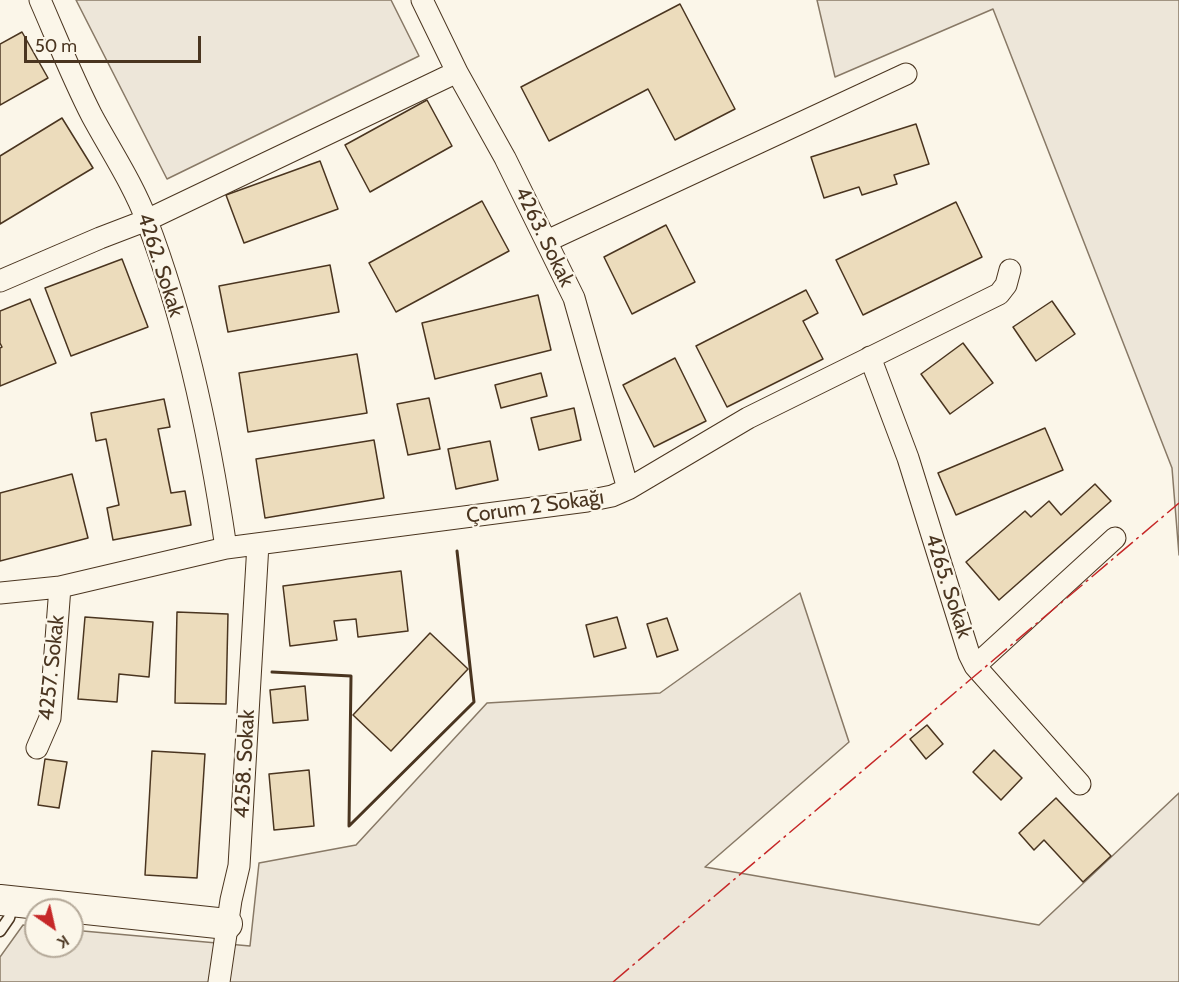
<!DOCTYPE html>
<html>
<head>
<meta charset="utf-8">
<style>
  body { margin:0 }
  #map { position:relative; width:1179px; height:982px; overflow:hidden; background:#fbf6e9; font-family:Cabin,sans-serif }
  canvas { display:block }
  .north { position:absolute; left:24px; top:898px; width:60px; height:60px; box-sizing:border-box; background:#fbf6e9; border:2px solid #b4a999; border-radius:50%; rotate:146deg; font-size:16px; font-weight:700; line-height:24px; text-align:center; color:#4a3520 }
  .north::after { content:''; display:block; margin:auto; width:21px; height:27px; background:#c62828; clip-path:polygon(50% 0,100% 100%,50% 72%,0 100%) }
  .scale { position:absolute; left:24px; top:36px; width:177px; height:27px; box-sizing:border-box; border:3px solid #4a3520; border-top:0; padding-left:8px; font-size:18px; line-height:21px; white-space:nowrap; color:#4a3520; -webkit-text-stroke:4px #fbf6e9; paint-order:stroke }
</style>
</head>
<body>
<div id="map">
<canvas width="1179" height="982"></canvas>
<div class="north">K</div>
<div class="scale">50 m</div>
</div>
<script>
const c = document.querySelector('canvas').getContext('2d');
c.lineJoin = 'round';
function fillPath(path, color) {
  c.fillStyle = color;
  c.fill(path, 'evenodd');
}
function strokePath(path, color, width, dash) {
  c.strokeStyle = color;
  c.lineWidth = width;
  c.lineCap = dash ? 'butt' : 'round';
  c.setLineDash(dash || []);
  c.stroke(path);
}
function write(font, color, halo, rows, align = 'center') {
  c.font = font + ' Cabin,sans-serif';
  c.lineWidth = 4.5;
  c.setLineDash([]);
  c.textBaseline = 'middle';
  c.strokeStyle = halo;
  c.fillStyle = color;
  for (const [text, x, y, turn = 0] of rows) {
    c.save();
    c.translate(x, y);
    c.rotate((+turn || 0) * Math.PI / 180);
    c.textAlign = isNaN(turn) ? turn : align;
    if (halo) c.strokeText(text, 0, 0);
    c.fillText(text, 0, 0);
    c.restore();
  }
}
const green = new Path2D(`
  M76 0H391L419 56 167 179Z
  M817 0H1179V555L1172 468 993 9 835 77Z
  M800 593 849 742 705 867 1039 925 1179 793V982H0V957L23 925 36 926V946H72V930L250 946 259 863 356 845 487 703 660 693Z`);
fillPath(green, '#ede6d9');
strokePath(green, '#887966', 1.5);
const building = new Path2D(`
  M680 4 735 109 675 140 648 89 549 141 521 87Z
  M22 32 48 78 0 105V44Z
  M427 100 452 146 370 192 345 145Z
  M62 118 93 168 0 224V156Z
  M916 124 929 164 894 175 897 184 862 195 859 187 824 198 811 157Z
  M320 161 338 209 244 243 226 195Z
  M482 201 509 251 396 312 369 263Z
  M956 202 982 257 863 315 836 260Z
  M666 225 695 282 632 314 604 257Z
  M122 259 148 327 71 356 45 288Z
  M330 265 339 312 228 332 219 286Z
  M806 290 818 313 803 321 823 359 727 407 696 346Z
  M538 295 551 350 435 379 422 323Z
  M30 299 56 363 0 386V348L2 347 0 343V311Z
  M1052 301 1075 334 1036 361 1013 327Z
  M963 343 993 383 950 414 921 374Z
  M357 354 367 413 248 432 239 373Z
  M675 358 706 421 654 447 623 385Z
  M541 373 547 396 501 408 495 385Z
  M429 398 440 449 408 455 397 404Z
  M164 399 170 427 158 429 171 493 185 491 191 525 113 540 107 508 119 505 106 439 96 441 91 413Z
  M574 408 581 440 539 450 531 418Z
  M1045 428 1063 470 956 515 938 473Z
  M374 440 384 498 265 518 256 459Z
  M490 441 498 480 456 489 448 449Z
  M72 474 88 538 0 561V493Z
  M1095 484 1111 501 999 600 966 562 1025 511 1031 517 1049 501 1061 515Z
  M401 571 408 631 358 637 356 619 334 621 337 640 290 646 283 586Z
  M177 612 228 614 226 704 175 703Z
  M85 617 153 622 149 677 119 674 117 702 78 699Z
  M617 617 626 648 594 657 586 625Z
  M667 618 678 650 657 657 647 624Z
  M430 633 468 669 391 751 353 715Z
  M305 686 308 720 273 723 270 690Z
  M927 725 943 744 926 759 910 739Z
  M994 750 1022 778 1001 800 973 772Z
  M152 751 205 754 197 878 145 875Z
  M45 759 67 762 59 808 38 805Z
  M309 770 314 826 274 830 269 774Z
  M1056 798 1111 856 1083 882 1044 840 1034 850 1019 833Z`);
fillPath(building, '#ecdcbc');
strokePath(building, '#4a3520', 1.5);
const lane = new Path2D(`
  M0 931 9 918 13 904`);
const street = new Path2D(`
  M40 0C57 39 73 79 92 116 111 151 133 184 147 221 187 326 210 438 226 548
  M422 0 457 72 505 158 574 298 628 489
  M547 241 906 74
  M0 281 100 238 147 220 457 72
  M870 357 908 458 969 654 975 666 1080 784
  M0 593 60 587 226 548 587 501 612 496 628 489 748 418 999 294 1006 285 1010 270
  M975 666 1115 538
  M37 748 50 718 60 587
  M219 982 231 900 239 866 258 544`);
const secondary = new Path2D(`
  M0 900 227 924`);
strokePath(lane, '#4a3520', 13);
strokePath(street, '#4a3520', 23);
strokePath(secondary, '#4a3520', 32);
strokePath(lane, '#fbf6e9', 10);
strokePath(street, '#fbf6e9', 21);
strokePath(secondary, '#fbf6e9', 30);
strokePath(new Path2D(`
  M272 672 351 676 349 826 474 702 457 551`), '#4a3520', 3);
strokePath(new Path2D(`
  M613 982 1179 503`), '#c62828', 1.5, [21, 4.5, 3, 4.5]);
write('21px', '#4a3520', '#fbf6e9', [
  ["4263. Sokak",544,237,64],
  ["4262. Sokak",160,265,72],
  ["Çorum 2 Sokağı",535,507,-8],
  ["4265. Sokak",948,586,72],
  ["4257. Sokak",52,668,-84],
  ["4258. Sokak",245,764,-87]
]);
</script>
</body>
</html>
